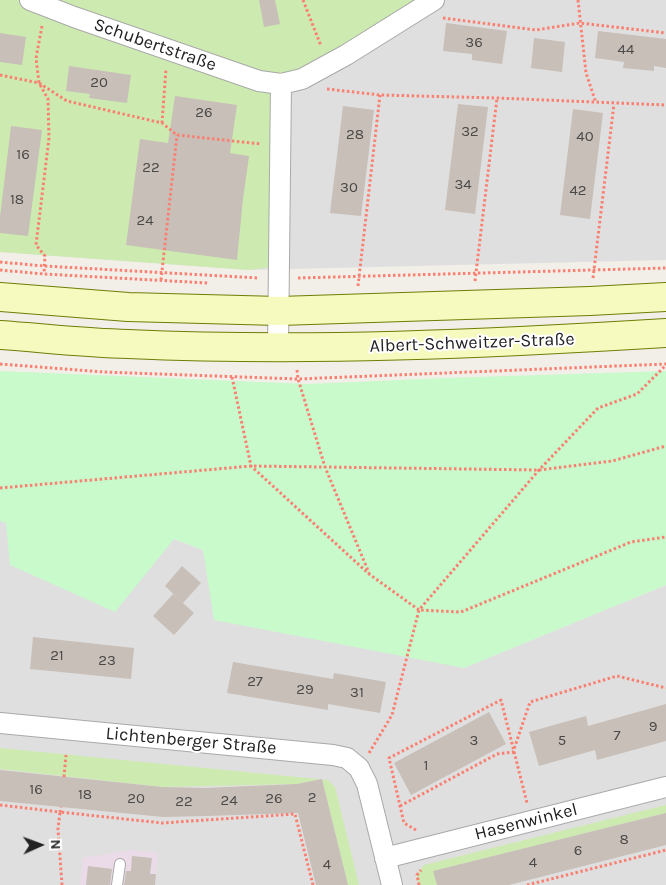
<!DOCTYPE html>
<html>
<head>
<meta charset="utf-8">
<style>
  body { margin:0 }
  #map { position:relative; width:666px; height:885px; overflow:hidden; background:#f2efe9; font-family:Karla,sans-serif }
  canvas { display:block }
  .north { position:absolute; left:15px; top:820px; width:50px; height:50px; -webkit-text-stroke:4px #fff; paint-order:stroke; rotate:88deg; font-size:14px; font-weight:700; line-height:20px; text-align:center; color:#222 }
  .north::after { content:''; display:block; margin:auto; width:18px; height:22px; background:#222; clip-path:polygon(50% 0,100% 100%,50% 72%,0 100%) }
</style>
</head>
<body>
<div id="map">
<canvas width="666" height="885"></canvas>
<div class="north">N</div>
</div>
<script>
const c = document.querySelector('canvas').getContext('2d');
c.lineJoin = 'round';
function fillPath(path, color) {
  c.fillStyle = color;
  c.fill(path, 'evenodd');
}
function strokePath(path, color, width, dash) {
  c.strokeStyle = color;
  c.lineWidth = width;
  c.lineCap = dash ? 'butt' : 'round';
  c.setLineDash(dash || []);
  c.stroke(path);
}
function write(font, color, halo, rows, align = 'center') {
  c.font = font + ' Karla,sans-serif';
  c.lineWidth = 4;
  c.setLineDash([]);
  c.textBaseline = 'middle';
  c.strokeStyle = halo;
  c.fillStyle = color;
  for (const [text, x, y, turn = 0] of rows) {
    c.save();
    c.translate(x, y);
    c.rotate((+turn || 0) * Math.PI / 180);
    c.textAlign = isNaN(turn) ? turn : align;
    if (halo) c.strokeText(text, 0, 0);
    c.fillText(text, 0, 0);
    c.restore();
  }
}
fillPath(new Path2D(`
  M0 0H666V260L249 270 0 252Z
  M0 521 174 539 203 550 463 668 666 585V885H0Z`), '#e0dfdf');
fillPath(new Path2D(`
  M131 850 158 853 155 885H80L83 858Z`), '#ebdbe8');
fillPath(new Path2D(`
  M0 0H434L281 84 279 266 249 270 0 252Z
  M0 748 328 780 335 787 359 885H348L322 779 297 784 162 787 0 769Z
  M666 805V813L434 871 437 885H419L417 875 424 865Z`), '#cdebb0');
fillPath(new Path2D(`
  M0 371 308 384 445 378 666 371V585L464 668 214 620 203 550 174 539 115 612 10 565 6 523 0 521Z`), '#c8facc');
fillPath(new Path2D(`
  M259 0H275L280 24 264 27Z
  M446 23 507 31 502 64 472 60V54L443 51Z
  M598 31 666 39V68L654 66V71L623 68 624 62 595 58Z
  M0 33 26 37 22 65 0 62Z
  M534 38 565 42 562 72 531 68Z
  M69 66 131 75 127 103 89 98 90 94 66 91Z
  M175 96 237 105 230 153 249 156 243 199 237 260 126 245 140 139 168 143Z
  M458 104 488 107 475 214 445 210Z
  M343 106 374 110 361 216 330 213Z
  M573 109 603 113 590 219 560 215Z
  M11 126 42 130 28 236 0 233V217Z
  M182 566 201 583 183 603 165 586Z
  M173 594 194 613 174 635 153 616Z
  M33 637 134 648 131 679 30 669Z
  M233 662 333 679 334 673 386 682 380 713 328 704V710L227 693Z
  M666 704V741L597 760 595 750 539 766 529 732 586 716 588 726Z
  M489 712 506 744 411 795 394 763Z
  M0 770 162 787 205 788 297 784 322 779 348 885H316L298 813 207 816 163 817 0 801Z
  M666 813V845L509 885H437L433 871Z
  M132 856 152 858 150 874H156L155 885H124L126 871H131Z
  M88 866 112 869 110 885H86Z`), '#c7bfb8');
const service = new Path2D(`
  M117 885 120 864`);
const minor = new Path2D(`
  M30 0 74 17 259 81 281 84 302 79 346 55 434 0
  M278 348 281 84
  M0 723 333 755 347 758 359 768 367 784 392 885
  M385 858 666 787`);
const secondary = new Path2D(`
  M0 297 128 307 279 311 590 301 666 297
  M0 335C43 338 86 343 128 344 308 352 487 344 666 333`);
strokePath(service, '#a9a9a9', 12);
strokePath(minor, '#a9a9a9', 22);
strokePath(secondary, '#707d05', 30);
strokePath(new Path2D(`
  M303 0 321 46
  M578 0 586 73 596 103
  M443 18 536 30 580 23 666 33
  M42 26 36 58 39 83 48 99 49 138 36 245 45 256 44 274
  M0 75 39 83 67 101 162 123 177 135 261 144
  M327 89 380 95 497 98 666 105
  M162 123 166 69
  M0 262 44 266 259 278
  M0 270 44 274 208 283
  M298 278 666 268
  M593 278 614 104
  M161 280 177 135
  M475 281 497 98
  M358 286 380 95
  M0 364 104 372 298 379 666 364
  M297 370 298 379 325 467 369 573
  M232 377 251 466 369 574 419 610 539 470 598 408 637 394 666 365
  M0 488 251 466 539 470 612 461 666 446
  M369 753 392 715 419 610 461 612 631 542 666 537
  M64 777 66 755
  M0 805 60 812 61 807
  M400 806 497 754 513 752 530 702 617 676 666 688
  M416 830 404 823 389 758 501 700 527 803
  M62 885 58 829 60 812 162 823 295 814 313 885
  M419 885 417 875 421 870
  M527 885 666 850`), '#fa8072', 3, [2.5, 2.5]);
strokePath(service, '#fff', 10);
strokePath(minor, '#fff', 20);
strokePath(secondary, '#f7fabf', 28);
write('15px', '#4b4948', null, [
  ["36",474,43],
  ["44",626,50],
  ["20",99,83],
  ["26",204,113],
  ["32",470,132],
  ["28",355,135],
  ["40",585,137],
  ["16",23,155],
  ["22",151,168],
  ["34",463,185],
  ["30",349,188],
  ["42",578,191],
  ["18",17,200],
  ["24",145,221],
  ["21",57,656],
  ["23",107,661],
  ["27",255,682],
  ["29",305,690],
  ["31",357,693],
  ["9",653,727],
  ["7",617,736],
  ["3",474,741],
  ["5",562,741],
  ["1",426,766],
  ["16",36,790],
  ["18",85,795],
  ["2",312,798],
  ["20",136,799],
  ["26",274,799],
  ["24",229,801],
  ["22",184,802],
  ["8",624,840],
  ["6",578,851],
  ["4",533,863],
  ["4",327,865]
]);
write('18px', '#222', '#fff', [
  ["Schubertstraße",155,45,19],
  ["Albert-Schweitzer-Straße",472,343,-2],
  ["Lichtenberger Straße",191,741,5],
  ["Hasenwinkel",526,822,-14]
]);
</script>
</body>
</html>
